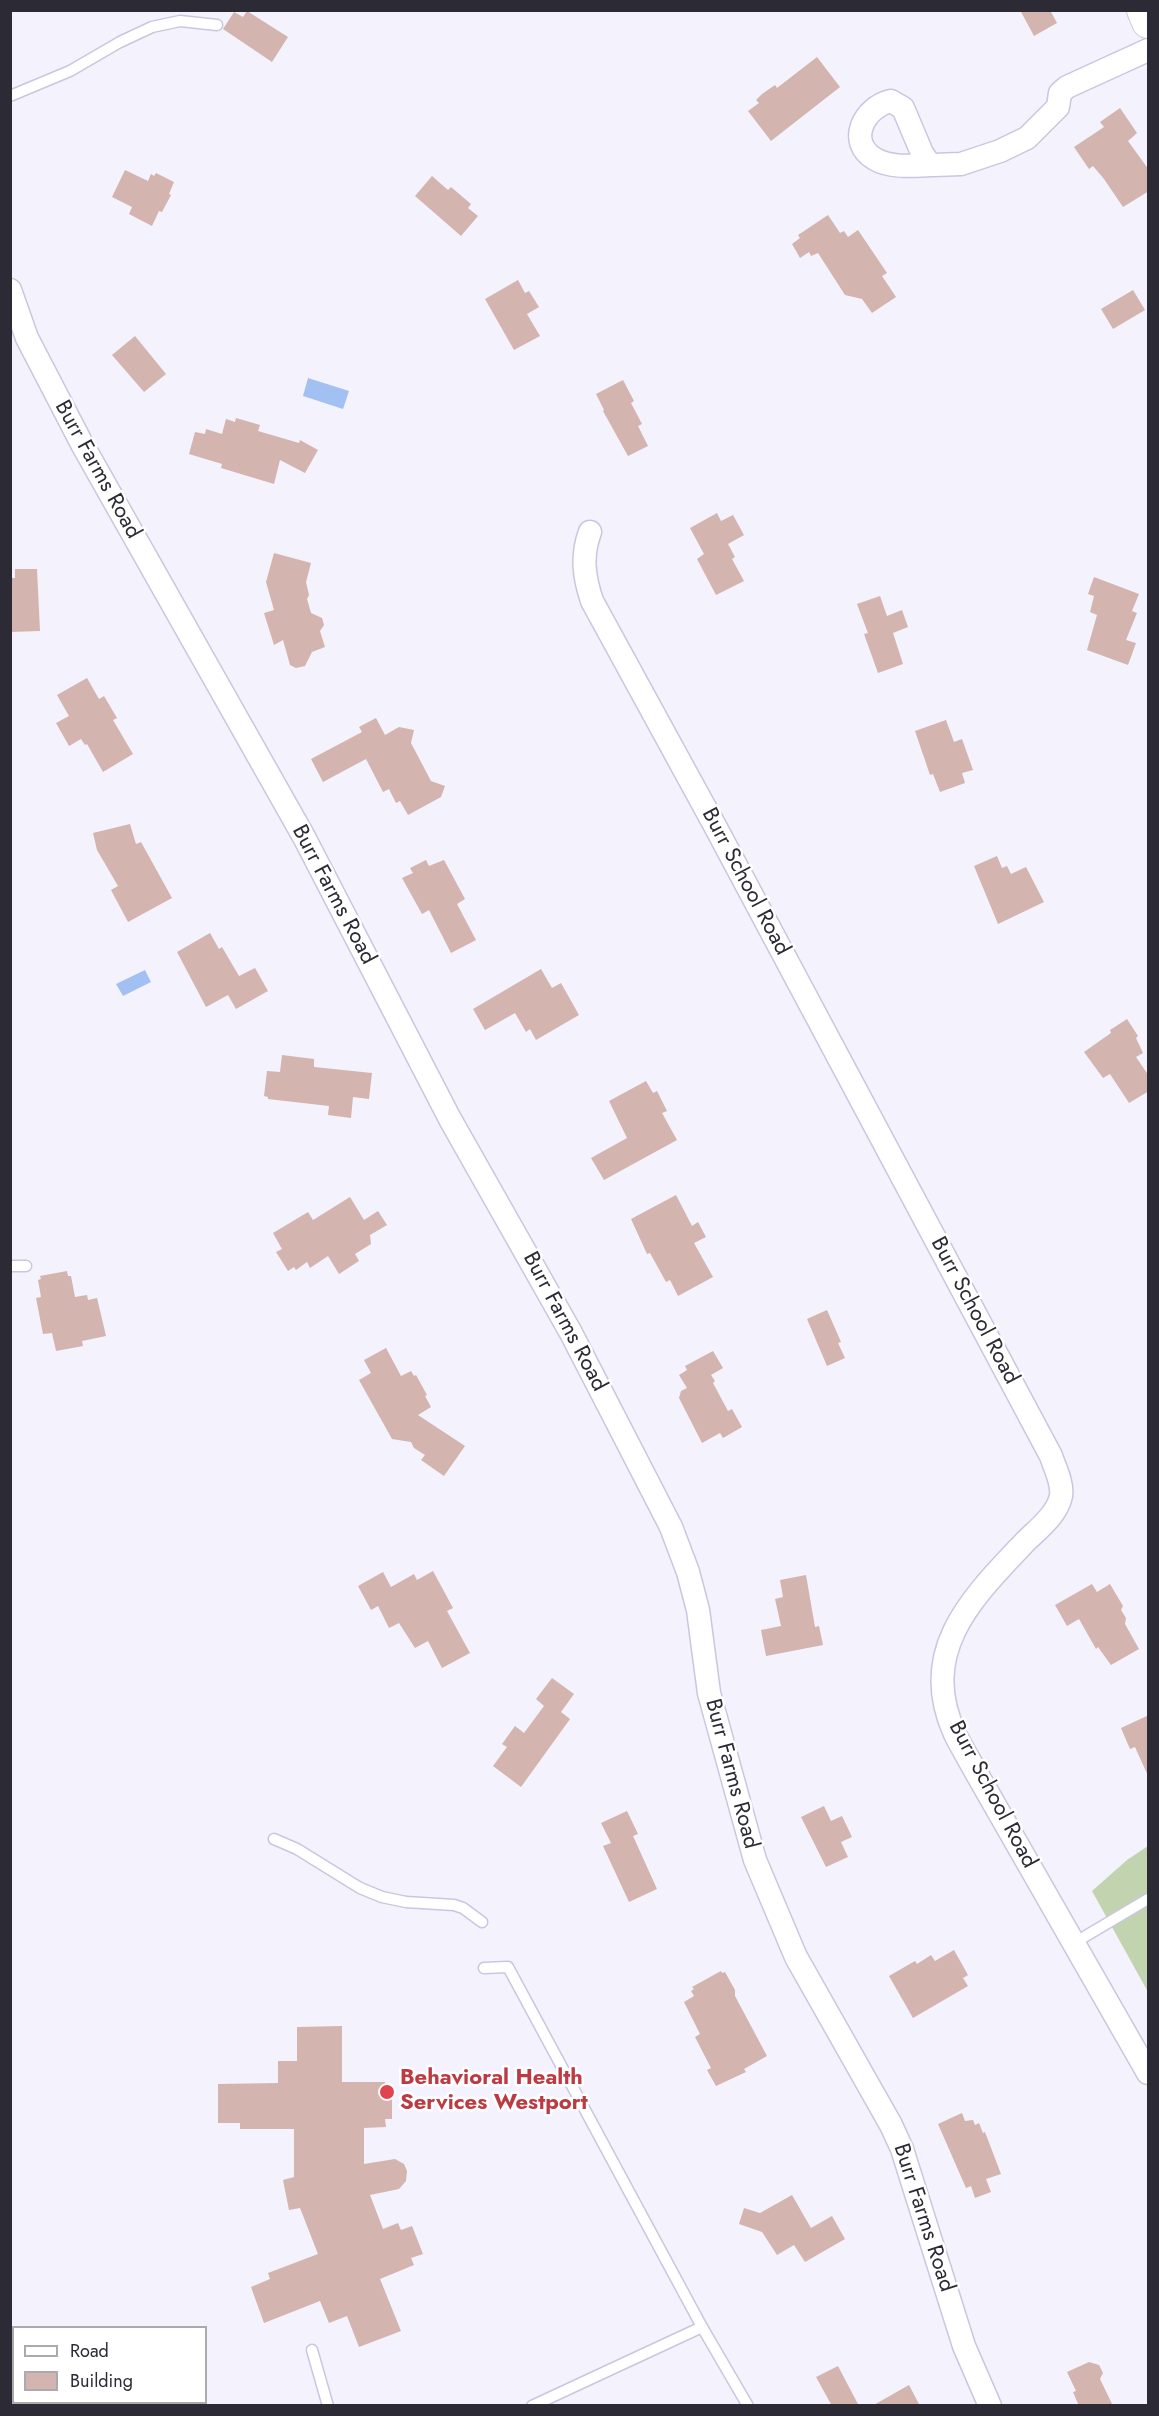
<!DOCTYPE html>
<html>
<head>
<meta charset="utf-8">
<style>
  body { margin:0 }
  #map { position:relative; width:1159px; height:2416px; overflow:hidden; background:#f4f2fd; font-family:Jost,sans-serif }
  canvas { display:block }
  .frame { position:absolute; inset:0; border:12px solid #2c2a34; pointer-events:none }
  .legend { position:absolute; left:12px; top:2326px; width:195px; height:78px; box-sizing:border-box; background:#fff; border:2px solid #abaaae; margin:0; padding:8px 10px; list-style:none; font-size:18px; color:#2c2a34 }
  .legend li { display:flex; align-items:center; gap:12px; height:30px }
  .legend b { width:30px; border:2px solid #abaaae }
</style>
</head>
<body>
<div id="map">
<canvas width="1159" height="2416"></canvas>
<div class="frame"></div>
<ul class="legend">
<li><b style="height:8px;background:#fff"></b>Road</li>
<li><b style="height:16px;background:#d3b4ae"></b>Building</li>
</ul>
</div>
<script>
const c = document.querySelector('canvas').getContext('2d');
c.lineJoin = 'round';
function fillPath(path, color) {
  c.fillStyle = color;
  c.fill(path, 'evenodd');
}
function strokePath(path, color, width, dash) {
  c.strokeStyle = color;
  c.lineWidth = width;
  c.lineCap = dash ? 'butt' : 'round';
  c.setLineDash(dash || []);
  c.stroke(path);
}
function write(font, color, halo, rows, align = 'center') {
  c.font = font + ' Jost,sans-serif';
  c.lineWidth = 5;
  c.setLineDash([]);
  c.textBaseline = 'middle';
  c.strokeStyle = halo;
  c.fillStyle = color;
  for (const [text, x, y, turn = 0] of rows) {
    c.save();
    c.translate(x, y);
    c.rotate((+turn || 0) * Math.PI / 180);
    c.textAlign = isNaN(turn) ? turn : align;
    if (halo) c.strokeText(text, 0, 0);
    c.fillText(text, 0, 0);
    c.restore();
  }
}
fillPath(new Path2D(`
  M1148 1846V1992L1092 1891 1127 1860Z`), '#c2d3b0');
fillPath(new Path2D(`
  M308 378 349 391 343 409 303 396Z
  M145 970 151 982 123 996 116 984Z`), '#a2c0f1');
fillPath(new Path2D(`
  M1020 10H1050L1057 23 1034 36Z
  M247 11 288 37 272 62 223 29 234 12 243 17Z
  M817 57 840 87 771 141 748 111 759 103 756 100 762 94 775 85 777 88Z
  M1120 108 1137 133 1128 141 1149 170V191L1123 207 1104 179 1093 166 1089 169 1074 147 1104 127 1100 122Z
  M125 170 148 181 151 174 154 176 156 173 174 182 169 194 171 195 162 212 159 211 152 226 129 214 132 207 112 197Z
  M432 176 448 190 451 187 471 204 468 208 478 216 461 236 415 196Z
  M828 215 840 233 844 231 848 237 858 230 887 273 882 276 896 297 872 313 862 299 845 295 818 253 811 256 809 252 800 258 792 244 800 238 798 235Z
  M518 280 525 293 529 291 539 307 527 314 540 336 514 350 485 299Z
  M1133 290 1145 310 1113 329 1101 309Z
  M135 336 166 374 144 392 112 355Z
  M623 380 634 401 631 403 642 424 638 426 648 446 628 456 603 411 604 410 596 394Z
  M236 418 260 425 258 431 299 443 300 440 318 450 305 473 280 460 274 484 221 468 222 464 189 454 195 432 205 434 206 429 222 434 226 419 235 422Z
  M717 513 721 521 733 515 744 535 728 544 735 557 732 559 744 581 716 595 697 559 704 554 690 528Z
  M274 553 311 563 306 582 309 595 307 599 311 613 322 618 324 625 320 631 325 647 312 652 305 666 296 668 290 665 283 640 274 645 264 613 274 610 266 582Z
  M15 569H37L40 631 10 632V578H15Z
  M1094 577 1139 594 1132 611 1137 613 1126 640 1136 643 1128 665 1087 650 1097 615 1090 612 1094 596 1088 594Z
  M880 596 887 616 902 610 908 627 893 633 903 664 878 673 864 634 868 633 857 604Z
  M87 678 99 699 104 696 117 718 113 720 133 754 103 772 87 744 85 745 81 739 69 746 56 723 69 716 57 695Z
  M376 718 385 735 399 727 414 730 411 743 431 781 445 786 441 797 408 815 400 801 396 803 389 789 383 792 366 759 323 782 311 759 362 732 359 727Z
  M946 720 954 742 962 739 973 770 962 773 965 783 940 792 933 774 930 775 915 731Z
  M130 824 136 844 141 842 172 898 128 922 111 890 118 886 97 850 93 833Z
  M997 856 1002 868 1007 866 1011 874 1026 867 1044 902 998 924 974 866Z
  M426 860 429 866 444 860 465 899 457 904 476 940 451 953 429 910 422 914 402 878 413 873 410 868Z
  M210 933 219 949 222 947 239 976 255 968 268 991 236 1009 228 995 206 1007 177 952Z
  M541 969 552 988 561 983 579 1015 536 1040 530 1029 526 1032 515 1013 485 1030 473 1009Z
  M1127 1019 1138 1036 1136 1038 1143 1053 1136 1057 1149 1076V1091L1129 1103 1110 1074 1103 1078 1084 1052 1111 1033 1110 1030Z
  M282 1055 314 1059V1067L372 1073 369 1099 353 1097 351 1118 328 1115 329 1106 268 1099V1097L264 1096 267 1071 280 1072Z
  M646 1081 653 1093 657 1091 667 1111 662 1113 677 1140 604 1180 591 1158 627 1138 609 1101Z
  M676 1195 692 1226 698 1222 706 1237 694 1243 713 1277 678 1296 670 1280 666 1282 650 1253 647 1254 631 1219Z
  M350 1197 364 1220 378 1211 387 1225 370 1235 371 1244 355 1254 359 1261 339 1274 328 1256 310 1268 307 1262 296 1270 294 1267 288 1271 276 1252 282 1249 273 1233 308 1212 313 1220Z
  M67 1271 68 1276H71L75 1297 87 1295 88 1300 97 1298 106 1336 82 1341 83 1346 56 1351 52 1333 43 1334 36 1298 41 1297 38 1280 41 1279 40 1276Z
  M827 1310 841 1342 838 1343 845 1358 827 1366 807 1319Z
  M386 1348 401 1376 411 1371 414 1376 416 1375 427 1395 425 1396 431 1407 418 1415 465 1446 444 1476 421 1460 425 1455 414 1448 411 1442 392 1439 359 1380 371 1373 364 1360Z
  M713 1351 723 1368 711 1375 715 1381 713 1383 728 1411 732 1409 742 1427 723 1438 720 1433 702 1443 679 1398 681 1391 687 1388 679 1375 687 1370 685 1366Z
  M433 1571 453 1608 447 1611 470 1653 442 1668 428 1641 415 1648 399 1623 389 1628 378 1606 371 1610 358 1586 383 1572 391 1587 414 1574 417 1580Z
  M806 1575 815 1627 819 1626 823 1645 766 1656 761 1630 781 1626 775 1599 783 1597 780 1580Z
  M1092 1584 1097 1592 1110 1584 1123 1606 1121 1610 1126 1618 1125 1624 1139 1649 1111 1665 1098 1647 1096 1649 1079 1619 1067 1626 1055 1605Z
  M552 1678 574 1694 561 1712 570 1719 521 1787 493 1766 507 1747 502 1744 515 1726 524 1733 544 1706 536 1699Z
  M1149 1715V1778L1135 1747 1130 1749 1121 1728Z
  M824 1806 831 1821 842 1816 852 1837 841 1842 848 1857 826 1867 801 1817Z
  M627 1811 638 1834 633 1836 657 1889 629 1902 603 1846 611 1843 601 1823Z
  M954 1950 968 1975 963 1978 968 1986 913 2018 889 1976 915 1961 917 1964 931 1955 935 1961Z
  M721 1971 722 1973 725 1972 735 1990V1996L767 2056 744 2069 746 2072 716 2086 707 2070 711 2068 695 2037 700 2034 684 2002 694 1996 691 1991 694 1989 692 1987Z
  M342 2026V2082H385V2089H392V2119H385L386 2127 364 2128V2164L395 2159 404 2164 407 2171 406 2181 399 2189 370 2195 383 2229 398 2223 401 2230 412 2226 423 2254 411 2258 414 2265 380 2279 401 2331 359 2347 347 2316 329 2323 320 2301 264 2323 251 2287 270 2279 268 2273 318 2254 300 2208 289 2210 283 2180 294 2177V2129H240V2123H218V2084L278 2083V2061H297V2027Z
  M962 2113 965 2121 973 2120 975 2125 979 2123 983 2133 985 2132 1001 2174 986 2179 991 2192 975 2198 971 2186 966 2188 938 2124Z
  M792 2195 811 2228 832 2216 845 2239 805 2262 794 2245 777 2255 762 2232 739 2224 744 2208 760 2213Z
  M1089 2362 1099 2365 1103 2373 1100 2379 1113 2406H1079L1073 2392 1076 2391 1067 2372Z
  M838 2366 839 2368 859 2406H832L816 2377Z
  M909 2385 920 2406H872Z`), '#d3b4ae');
const lane = new Path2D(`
  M10 96 70 71 120 42 152 27 180 21 217 25
  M10 1266H26
  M274 1839 297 1849 360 1888 382 1897 406 1902 454 1905 463 1908 482 1922
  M1074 1943 1148 1899
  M484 1968 508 1967 702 2327 748 2406
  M312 2350 328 2406
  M532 2406 702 2327`);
const street = new Path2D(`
  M930 165 922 153 903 108 891 101C864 107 846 142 875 159 890 168 913 166 930 165H934L961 164 1000 151 1027 138 1058 107 1060 93 1067 87 1148 50
  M10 290 27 338 82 444 304 837 450 1119 571 1333 671 1527 688 1572 698 1610 709 1693 755 1860 796 1957 891 2125 902 2149 964 2346 990 2406
  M590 532C581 556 584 577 592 601L715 826 1051 1456C1055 1468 1063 1483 1061 1496 1057 1515 1038 1529 1025 1542 972 1598 917 1651 955 1734 962 1748 970 1761 977 1774L1148 2073`);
const secondary = new Path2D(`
  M1143 10 1148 22`);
strokePath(lane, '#cbc6e0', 13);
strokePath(street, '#cbc6e0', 25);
strokePath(secondary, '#cbc6e0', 34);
strokePath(lane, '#fff', 10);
strokePath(street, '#fff', 22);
strokePath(secondary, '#fff', 32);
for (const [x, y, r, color] of [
  [387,2092,8,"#e0444e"]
]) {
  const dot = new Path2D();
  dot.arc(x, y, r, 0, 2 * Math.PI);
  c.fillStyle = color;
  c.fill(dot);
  strokePath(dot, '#fff', 2);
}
write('22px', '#2c2a34', '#fff', [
  ["Burr Farms Road",97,470,61],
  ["Burr School Road",745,882,62],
  ["Burr Farms Road",333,895,62],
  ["Burr School Road",974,1311,62],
  ["Burr Farms Road",564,1322,62],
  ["Burr Farms Road",731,1774,75],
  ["Burr School Road",992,1795,62],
  ["Burr Farms Road",923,2218,72]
]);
write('bold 22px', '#be3a42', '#fff', [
  ["Behavioral Health",400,2079],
  ["Services Westport",400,2104]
], 'left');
</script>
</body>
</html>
